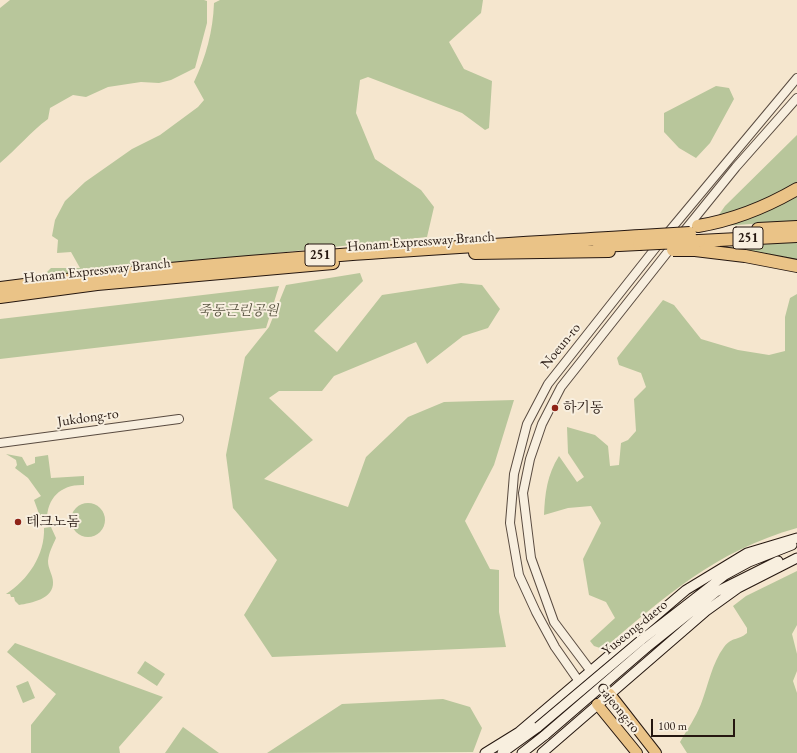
<!DOCTYPE html>
<html>
<head>
<meta charset="utf-8">
<style>
  body { margin:0 }
  #map { position:relative; width:797px; height:753px; overflow:hidden; background:#f5e6ce; font-family:"EB Garamond",serif }
  canvas { display:block }
  .scale { position:absolute; left:651px; top:719px; width:84px; height:18px; box-sizing:border-box; border:2px solid #251710; border-top:0; padding-left:5px; font-size:12px; line-height:14px; white-space:nowrap; color:#251710; -webkit-text-stroke:3px #f8efdf; paint-order:stroke }
</style>
</head>
<body>
<div id="map">
<canvas width="797" height="753"></canvas>
<div class="scale">100 m</div>
</div>
<script>
const c = document.querySelector('canvas').getContext('2d');
c.lineJoin = 'round';
function fillPath(path, color) {
  c.fillStyle = color;
  c.fill(path, 'evenodd');
}
function strokePath(path, color, width, dash) {
  c.strokeStyle = color;
  c.lineWidth = width;
  c.lineCap = dash ? 'butt' : 'round';
  c.setLineDash(dash || []);
  c.stroke(path);
}
function write(font, color, halo, rows, align = 'center') {
  c.font = font + ' "EB Garamond","Noto Serif KR",serif';
  c.lineWidth = 4;
  c.setLineDash([]);
  c.textBaseline = 'middle';
  c.strokeStyle = halo;
  c.fillStyle = color;
  for (const [text, x, y, turn = 0] of rows) {
    c.save();
    c.translate(x, y);
    c.rotate((+turn || 0) * Math.PI / 180);
    c.textAlign = isNaN(turn) ? turn : align;
    if (halo) c.strokeText(text, 0, 0);
    c.fillText(text, 0, 0);
    c.restore();
  }
}
fillPath(new Path2D(`
  M10 0H204L207 1V23L195 68 171 80 159 83 141 82 108 87 86 97 73 95 50 108 48 119C30 132 17 149 0 163V8Z
  M220 0H483L481 13 449 42 464 69 492 81 489 128 485 130 462 113 368 77 360 80 356 113 375 159 421 190 434 207 427 237 50 277 47 272 51 268H80L71 252 57 253 58 240 52 236 55 220 65 201 85 182 132 149 160 135 198 107 204 100 194 82C206 57 213 31 214 3Z
  M716 86 729 88 734 99 710 143 696 158 679 148 664 132V113Z
  M797 135V184L775 196 726 216H718L725 206Z
  M797 195V221L721 226Z
  M797 242V260L716 248Z
  M360 273 363 281 314 331 337 352 382 295 461 283 482 285 500 309 488 328 463 336 427 364 416 342 334 376 322 391H279L269 398 313 440 264 479 348 507 366 457 408 417 444 402 514 400 494 465 465 521 490 569 499 570V612L506 647 272 657 244 615 277 560 233 508 226 455 245 357 269 327 286 285Z
  M279 286 266 328 0 359V319Z
  M797 294V528C715 551 666 596 603 649L594 646 590 641 615 618 606 602 589 595 583 559 601 523 591 506 568 508 544 515C545 493 547 475 559 456L577 482 584 477 568 453 567 427 595 435 608 446 610 466 619 465 621 443 628 440 636 431 634 399 646 387 641 373 619 365 617 358 663 300 674 305 701 339 738 350 769 355 785 351V317L790 298Z
  M6 454 22 457 27 466 35 463V457L48 455 51 478 84 476V485C62 484 47 497 47 520L42 522 34 500 41 496 28 478 15 468 17 465 16 460Z
  M71 520a17 17 0 1 1 34 0a17 17 0 1 1-34 0Z
  M51 527 56 538C53 545 49 552 48 561 48 569 53 575 53 582 54 599 31 603 19 605L15 601 14 597H11L10 594H6C28 580 45 555 44 528Z
  M797 571V625L792 634 797 654V671L793 681 797 693V753H687L680 742C687 730 696 717 701 704 708 686 712 663 724 647 733 636 738 641 747 633V628L733 606 746 596Z
  M15 643 163 697 119 747 120 753H31V725L56 694 7 652Z
  M145 661 165 674 157 686 137 673Z
  M28 681 35 698 23 703 16 686Z
  M443 699 470 707 482 728 473 752 267 753 342 704Z
  M183 727 219 753H165Z`), '#b8c69b');
const tertiary = new Path2D(`
  M681 235 736 167 797 98
  M0 443 179 419
  M590 670 554 622 531 558 523 493 530 459 542 424 561 387 674 244
  M578 680 555 647 536 612 519 575 510 523 514 474 527 424 548 384 661 241 797 78`);
const secondary = new Path2D(`
  M640 641 725 575 749 562 792 545
  M646 648 716 592 778 561
  M485 753 519 732 686 590 747 553 797 538
  M502 753 538 727
  M522 753 545 735
  M542 753 706 611 738 588 797 558`);
const primary = new Path2D(`
  M610 694 656 753
  M597 704 637 753`);
const motorway = new Path2D(`
  M698 226C734 220 766 207 797 189
  M758 229 797 227
  M699 241 797 236
  M599 246 639 244
  M695 250 745 256 797 266
  M475 253 609 251
  M0 288C213 260 427 249 641 236
  M0 297 97 284 333 263`);
strokePath(tertiary, '#594b40', 10);
strokePath(secondary, '#251710', 11);
strokePath(primary, '#251710', 12);
strokePath(motorway, '#251710', 14);
strokePath(tertiary, '#f8efdf', 8);
strokePath(secondary, '#f8efdf', 9);
strokePath(primary, '#eac387', 10);
strokePath(motorway, '#eac387', 12);
const secondaryBridge = new Path2D(`
  M538 727 640 641
  M545 735 646 648`);
const motorwayBridge = new Path2D(`
  M641 236 690 233
  M639 244 699 241
  M673 250H695`);
strokePath(secondaryBridge, '#251710', 11, []);
strokePath(motorwayBridge, '#251710', 14, []);
strokePath(secondaryBridge, '#f8efdf', 9);
strokePath(motorwayBridge, '#eac387', 12);
for (const [x, y, r, color] of [
  [555,408,4,"#8f2418"],
  [18,522,4,"#8f2418"]
]) {
  const dot = new Path2D();
  dot.arc(x, y, r, 0, 2 * Math.PI);
  c.fillStyle = color;
  c.fill(dot);
  strokePath(dot, '#f8efdf', 1.5);
}
for (const [x, y, w] of [
  [748,238,30],
  [320,255,30]
]) {
  const box = new Path2D();
  box.roundRect(x - w / 2, y - 11, w, 22, 3);
  c.fillStyle = '#f8efdf';
  c.fill(box);
  strokePath(box, '#251710', 1);
}
write('bold 13px', '#251710', null, [
  ["251",748,238],
  ["251",320,255]
]);
write('14px', '#251710', '#f8efdf', [
  ["Honam Expressway Branch",421,242,-4],
  ["Honam Expressway Branch",97,271,-6],
  ["Noeun-ro",561,346,-51],
  ["Jukdong-ro",88,418,-8],
  ["Yuseong-daero",635,628,-39],
  ["Gajeong-ro",618,708,51]
]);
write('italic 14px', '#585441', '#f8efdf', [
  ["죽동근린공원",238,311]
]);
write('14px', '#251710', '#f8efdf', [
  ["하기동",563,408],
  ["테크노돔",26,522]
], 'left');
</script>
</body>
</html>
